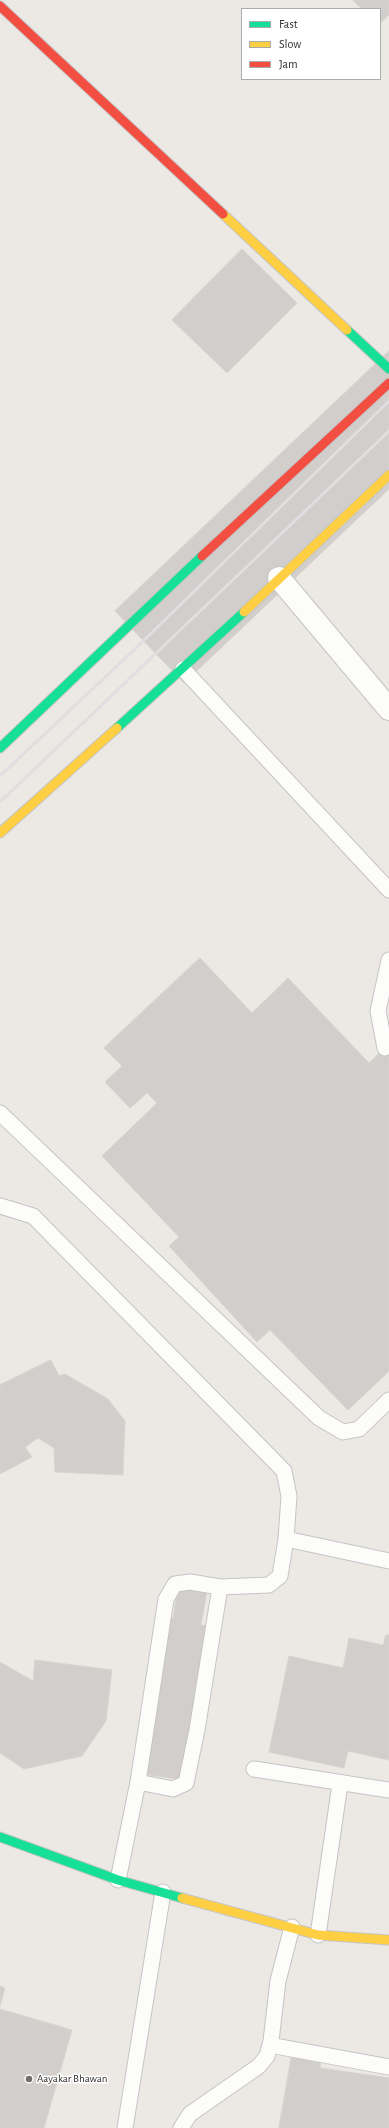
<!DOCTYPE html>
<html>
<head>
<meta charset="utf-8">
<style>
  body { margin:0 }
  #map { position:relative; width:389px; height:2128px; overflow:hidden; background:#ece8e4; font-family:"Alegreya Sans",sans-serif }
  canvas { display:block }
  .legend { position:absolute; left:241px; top:8px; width:140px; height:72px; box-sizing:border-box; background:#fff; border:1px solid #ababab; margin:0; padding:5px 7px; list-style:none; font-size:12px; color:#2e2e2e }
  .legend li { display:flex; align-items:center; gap:8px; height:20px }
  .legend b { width:20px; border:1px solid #ababab }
</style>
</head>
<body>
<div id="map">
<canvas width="389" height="2128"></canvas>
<ul class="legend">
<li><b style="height:5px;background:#16e098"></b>Fast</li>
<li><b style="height:5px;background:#ffcf43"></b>Slow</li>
<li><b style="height:5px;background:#f24e42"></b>Jam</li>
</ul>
</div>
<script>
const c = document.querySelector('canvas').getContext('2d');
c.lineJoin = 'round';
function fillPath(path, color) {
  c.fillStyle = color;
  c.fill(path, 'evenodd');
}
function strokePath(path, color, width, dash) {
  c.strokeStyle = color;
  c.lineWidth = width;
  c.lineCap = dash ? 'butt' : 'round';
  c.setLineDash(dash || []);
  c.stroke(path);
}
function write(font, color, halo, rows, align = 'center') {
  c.font = font + ' "Alegreya Sans",sans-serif';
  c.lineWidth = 3;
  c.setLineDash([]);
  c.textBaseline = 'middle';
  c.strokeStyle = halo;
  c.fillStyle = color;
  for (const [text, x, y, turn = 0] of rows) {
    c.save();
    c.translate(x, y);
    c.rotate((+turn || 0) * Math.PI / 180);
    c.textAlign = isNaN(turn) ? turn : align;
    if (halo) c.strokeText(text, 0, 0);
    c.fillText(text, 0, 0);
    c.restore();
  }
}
const building = new Path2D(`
  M353 0H389V15L380 23V9H362Z
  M242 249 297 303 227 373 172 320Z
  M389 351V489L184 683 115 611Z
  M200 958 252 1013 288 978 369 1063 386 1047 389 1050V1371L348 1410 270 1330 257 1342 169 1246 179 1237 102 1156 157 1103 147 1093 130 1108 105 1082 122 1066 104 1048Z
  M51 1360 59 1376 65 1374 108 1399 125 1421 123 1475 55 1472 54 1448 38 1438 25 1447 32 1457 0 1474V1385Z
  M178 1586 207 1591 201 1625 207 1626 184 1780 143 1774 166 1617 173 1618Z
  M386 1635H389V1760L348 1751 344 1768 269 1752 289 1656 343 1668 349 1638 383 1645Z
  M35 1660 112 1670 106 1721 82 1756 24 1769 0 1753V1662L33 1681Z
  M0 1986 5 1988 0 2006Z
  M0 2009 72 2030 44 2128H0Z
  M292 2054 321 2059 320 2068 389 2078V2128H279Z`);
fillPath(building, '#d1cecb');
strokePath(building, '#d7d4d0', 1);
const lane = new Path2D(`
  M183 669 389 890
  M385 1048 378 1011 389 960
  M0 1113 319 1418 343 1432 359 1429 389 1400
  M0 1206 33 1216 284 1471 289 1496 286 1539 280 1576 269 1585 220 1587 190 1582 175 1584 166 1599 138 1782 118 1880
  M286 1539 389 1561
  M254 1769 389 1790
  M138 1782 173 1789 186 1783 197 1730 220 1587
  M318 1935 340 1784
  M270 2045 389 2067
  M125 2128 163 1892
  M181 2128 190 2114 259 2066 267 2056 271 2041 278 1981 292 1927`);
const street = new Path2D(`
  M279 578 389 709`);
const fast = new Path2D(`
  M347 330 389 369
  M117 728 244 612
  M0 748 202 556
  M0 1837 118 1880 182 1898`);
const slow = new Path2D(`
  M223 214 347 330
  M244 612 389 475
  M0 833 117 728
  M182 1898 318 1935 389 1940`);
const jam = new Path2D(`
  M0 6 223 214
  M202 556 389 383`);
strokePath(lane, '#c5c4c5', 17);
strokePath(street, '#c5c4c5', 24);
strokePath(fast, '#c5c4c5', 11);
strokePath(slow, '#c5c4c5', 11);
strokePath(jam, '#c5c4c5', 11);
strokePath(lane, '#fcfcfb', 15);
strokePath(street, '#fcfcfb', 22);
strokePath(fast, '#16e098', 9);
strokePath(slow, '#ffcf43', 9);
strokePath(jam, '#f24e42', 9);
strokePath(new Path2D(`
  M0 776 134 650 389 401
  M0 802 389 431`), '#dfdfe1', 3);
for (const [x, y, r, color] of [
  [29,2079,4,"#706f6e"]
]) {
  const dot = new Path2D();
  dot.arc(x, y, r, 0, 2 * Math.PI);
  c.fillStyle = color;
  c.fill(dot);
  strokePath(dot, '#fff', 1.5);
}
write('11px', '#2e2e2e', '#fff', [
  ["Aayakar Bhawan",37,2079]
], 'left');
</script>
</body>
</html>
